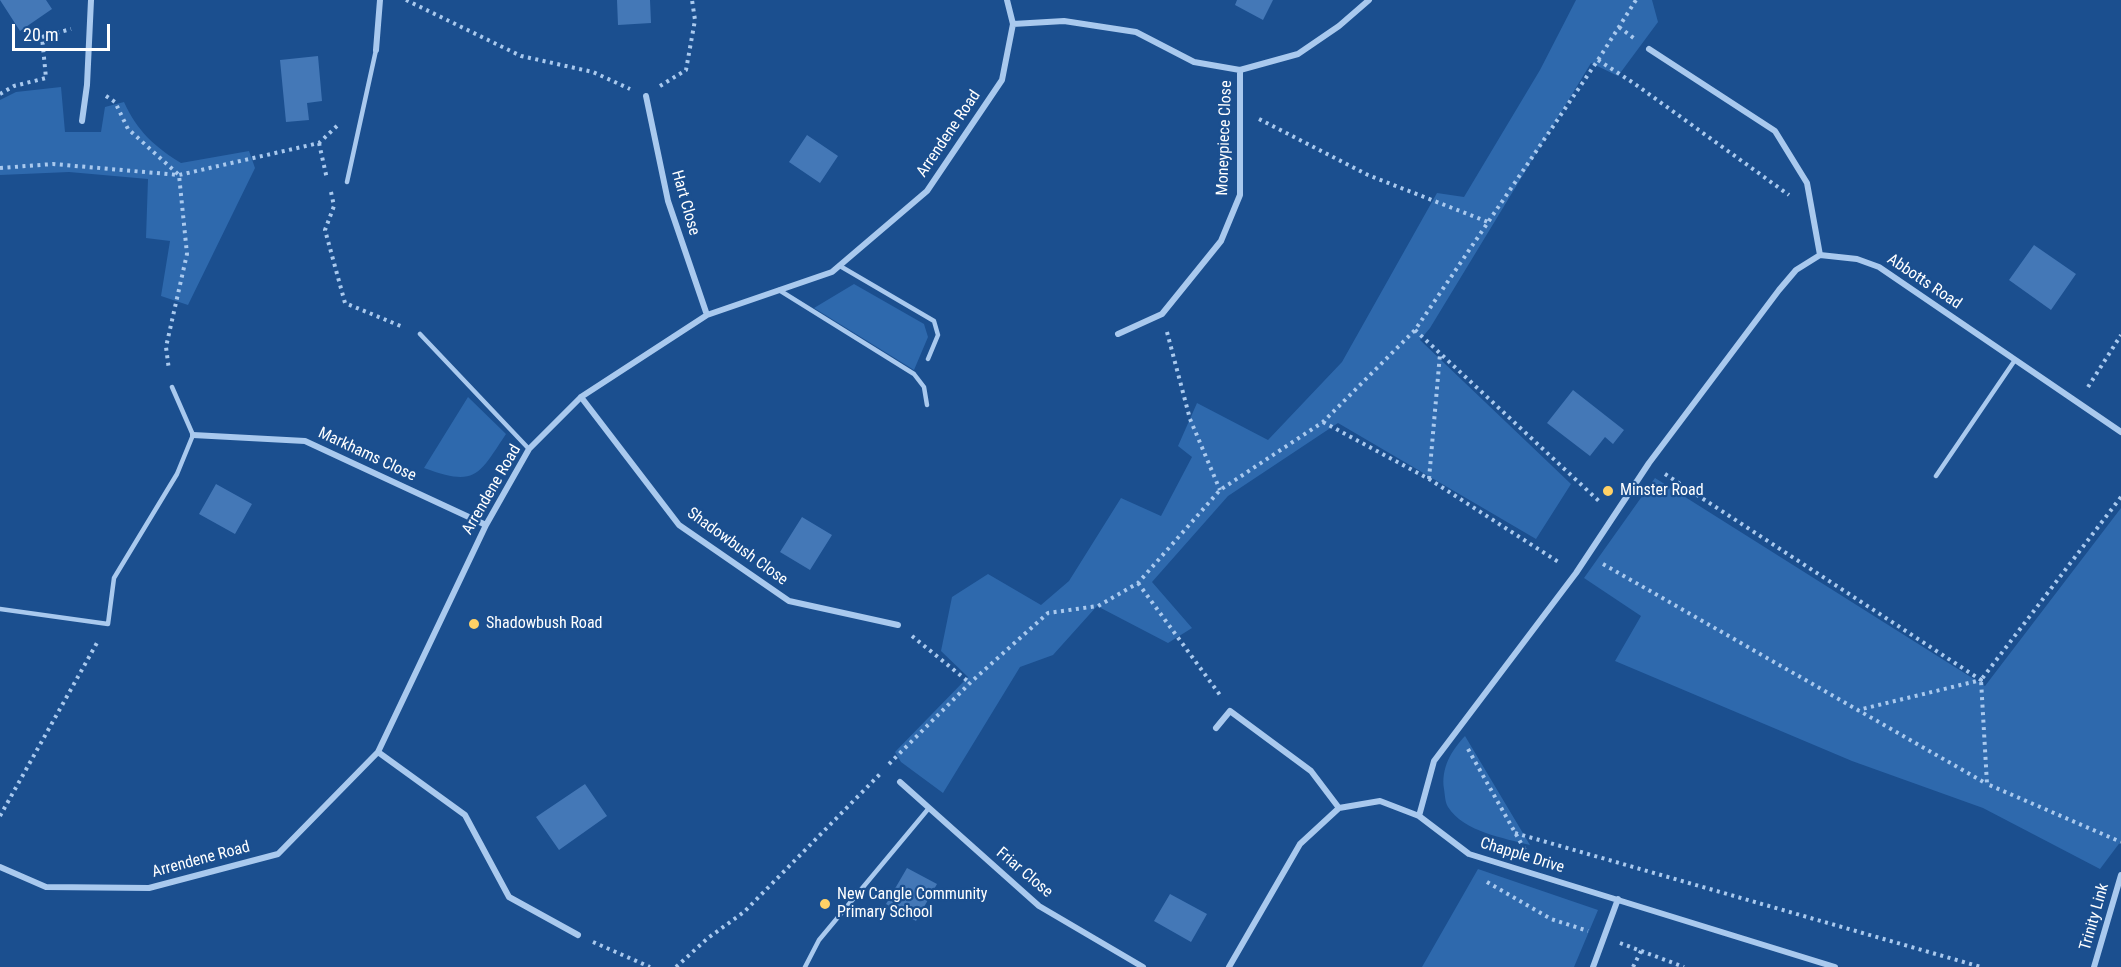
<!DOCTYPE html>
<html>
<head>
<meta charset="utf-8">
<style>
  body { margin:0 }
  #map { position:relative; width:2121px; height:967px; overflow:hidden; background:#1b4f8f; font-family:"Roboto Condensed",sans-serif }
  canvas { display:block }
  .scale { position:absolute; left:12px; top:24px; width:98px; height:27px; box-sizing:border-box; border:3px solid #fff; border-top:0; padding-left:8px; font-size:18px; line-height:21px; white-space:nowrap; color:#fff; -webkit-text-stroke:4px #1b4f8f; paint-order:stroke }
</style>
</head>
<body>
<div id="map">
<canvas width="2121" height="967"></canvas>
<div class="scale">20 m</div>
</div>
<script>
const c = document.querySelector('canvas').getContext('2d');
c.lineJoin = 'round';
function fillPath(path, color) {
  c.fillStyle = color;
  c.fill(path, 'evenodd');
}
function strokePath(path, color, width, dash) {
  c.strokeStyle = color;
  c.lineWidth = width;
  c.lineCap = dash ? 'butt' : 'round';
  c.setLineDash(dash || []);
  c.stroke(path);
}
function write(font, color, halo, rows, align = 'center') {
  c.font = font + ' "Roboto Condensed",sans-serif';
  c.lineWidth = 4.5;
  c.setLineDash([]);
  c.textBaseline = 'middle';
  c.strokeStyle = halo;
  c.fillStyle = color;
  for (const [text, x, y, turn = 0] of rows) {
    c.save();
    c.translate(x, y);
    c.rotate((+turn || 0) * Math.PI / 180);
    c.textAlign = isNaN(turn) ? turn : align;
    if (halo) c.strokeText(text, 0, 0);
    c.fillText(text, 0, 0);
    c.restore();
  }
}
fillPath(new Path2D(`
  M1576 0H1652L1658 22 1618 76 1591 63 1430 328 1420 340 1571 484 1536 539 1338 423 1228 496 1152 582 1192 628 1168 643 1097 606 1053 655 1020 667 943 793 901 762 895 752 968 677 941 651 952 597 988 574 1041 605 1069 581 1121 498 1161 516 1192 457 1178 446 1197 403 1268 440 1342 362 1437 193 1464 197 1540 70Z
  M61 87 65 132H101L105 107 124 102C137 131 155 147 181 163L249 151 255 168 188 305 161 296 170 241 146 238 148 179 69 172 0 175V100L16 92Z
  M854 284 924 324 928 337 914 370 814 308Z
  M468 397 506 434C478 476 476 487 424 468Z
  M1655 478 1985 686 2121 508V841L2100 869 1983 808 1852 761 1615 661 1641 616 1584 578Z
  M1465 736 1530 845C1504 838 1464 832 1448 807 1445 802 1445 795 1444 789 1441 768 1451 751 1465 736Z
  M1478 869 1598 910 1574 967H1422Z`), '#2e69ad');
fillPath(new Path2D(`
  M0 0H46L52 9 20 31Z
  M617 0H650L651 23 618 25Z
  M1237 0H1273L1263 20 1235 5Z
  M318 56 322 101 307 103 309 120 286 122 280 60Z
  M807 135 838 156 820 183 789 162Z
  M2034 245 2076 274 2051 310 2009 280Z
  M1573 390 1624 430 1613 444 1605 437 1590 456 1547 423Z
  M216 484 252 504 235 534 199 514Z
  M802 517 832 535 810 570 780 552Z
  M585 784 607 816 559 850 536 817Z
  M907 868 937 884 916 921 886 904Z
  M1170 894 1207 914 1191 942 1154 921Z`), '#4478b7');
strokePath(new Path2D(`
  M406 0 521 56 593 72 630 89
  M1619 27 1635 39
  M1598 60 1635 84 1789 195
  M660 86 686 70 695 20 692 0
  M0 94 14 86 46 78 42 37 71 29
  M106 96 115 102 128 129 179 175 187 254 166 347 169 370
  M1259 119 1368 175 1488 222
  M319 143 327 179
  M0 168 53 164 179 175 319 143 339 124
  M331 192 334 206 325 230 345 303 403 327
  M1415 330 1601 503
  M1167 332 1190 419 1220 490
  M2088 387 2121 335
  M1323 422 1429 479 1560 563
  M1665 474 1981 680 1858 710
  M1429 479 1440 354
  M2121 497 1981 680 1987 784 2121 842
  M1603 564 1987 784
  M1138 583 1220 695
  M912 636 970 683
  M1468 749 1526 852
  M889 764 970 683 1048 613 1098 606 1138 583 1220 490 1323 422 1415 330 1598 60 1636 0
  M0 816 98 641
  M1515 833 1981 967
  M1487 882 1551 919 1588 931
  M593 942 650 967
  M1620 943 1684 967
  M676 967 708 938 744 912 882 772
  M1633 967 1641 951`), '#a9c9ee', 4, [3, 4.5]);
strokePath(new Path2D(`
  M347 182 376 50
  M840 266 934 321 938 335 928 359
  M779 290 914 374 924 387 927 405
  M420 334 529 449
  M1936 476 2015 360
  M0 609 108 624 114 578 177 474 193 435 172 387
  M805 967 819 940 929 808`), '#a9c9ee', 4.5);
strokePath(new Path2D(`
  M1013 24 1064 21 1136 32 1194 62 1240 70 1298 54 1339 26 1369 0
  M1649 49 1775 131 1807 183 1820 255 1857 259 1879 267 2121 432
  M376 50 380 0
  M646 96 668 201 707 315
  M82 121 87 85 91 0
  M1118 334 1162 314 1221 241 1240 195V70
  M581 397 679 525 789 601 898 625
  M193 435 305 441 486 525
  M1216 728 1230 711 1311 771 1339 808 1380 801 1419 816 1469 854 1835 967
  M378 752 465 815 509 897 578 935
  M900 782 1039 906 1143 967
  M1419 816 1434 761 1576 573 1649 463 1779 290 1796 270 1820 255
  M0 867 46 887 149 888 278 854 378 752 486 525 529 449 581 397 707 315 832 272 927 191 1002 80 1013 24 1007 0
  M1229 967 1300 844 1339 808
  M1593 967 1618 899
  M2094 967 2121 875`), '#a9c9ee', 6);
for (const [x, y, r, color] of [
  [1608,491,6,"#ffd166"],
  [474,624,6,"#ffd166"],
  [825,904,6,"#ffd166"]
]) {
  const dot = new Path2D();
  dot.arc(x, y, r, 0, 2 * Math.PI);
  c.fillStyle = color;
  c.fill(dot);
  strokePath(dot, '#1b4f8f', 2);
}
write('16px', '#fff', '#1b4f8f', [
  ["Arrendene Road",949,134,-56],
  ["Moneypiece Close",1225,138,-88],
  ["Hart Close",685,203,74],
  ["Abbotts Road",1924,282,34],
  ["Markhams Close",367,455,25],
  ["Arrendene Road",492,490,-60],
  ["Shadowbush Close",737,547,36],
  ["Chapple Drive",1522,856,17],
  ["Arrendene Road",201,860,-15],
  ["Friar Close",1024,873,40],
  ["Trinity Link",2095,917,-74]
]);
write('16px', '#fff', '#1b4f8f', [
  ["Minster Road",1620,491],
  ["Shadowbush Road",486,624],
  ["New Cangle Community",837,895],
  ["Primary School",837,913]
], 'left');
</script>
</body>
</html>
